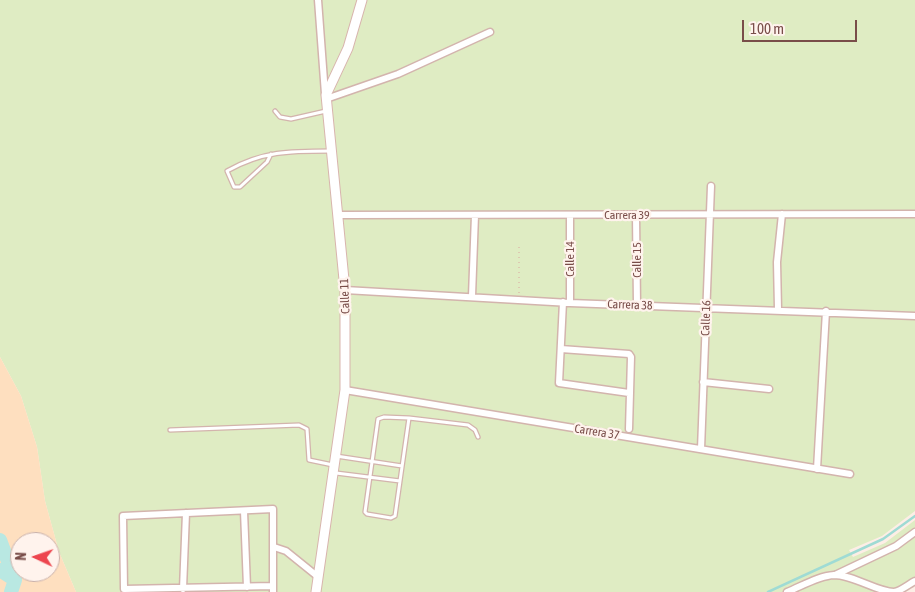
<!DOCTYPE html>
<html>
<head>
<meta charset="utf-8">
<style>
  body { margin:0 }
  #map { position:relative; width:915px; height:592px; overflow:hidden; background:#fdeee6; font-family:"Asap Condensed",sans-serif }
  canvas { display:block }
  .north { position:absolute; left:10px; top:532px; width:50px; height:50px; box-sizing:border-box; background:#fff3ed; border:1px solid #c9b1ab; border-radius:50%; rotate:273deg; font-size:14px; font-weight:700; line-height:20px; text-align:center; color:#794d49 }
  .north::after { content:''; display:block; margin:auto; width:18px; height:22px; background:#ed454e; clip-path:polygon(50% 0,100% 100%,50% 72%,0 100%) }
  .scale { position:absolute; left:742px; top:20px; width:115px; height:22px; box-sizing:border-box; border:2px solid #794d49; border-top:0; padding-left:6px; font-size:15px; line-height:18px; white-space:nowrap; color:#794d49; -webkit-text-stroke:4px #fff3ed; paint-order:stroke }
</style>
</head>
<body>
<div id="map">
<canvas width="915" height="592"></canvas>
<div class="north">N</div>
<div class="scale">100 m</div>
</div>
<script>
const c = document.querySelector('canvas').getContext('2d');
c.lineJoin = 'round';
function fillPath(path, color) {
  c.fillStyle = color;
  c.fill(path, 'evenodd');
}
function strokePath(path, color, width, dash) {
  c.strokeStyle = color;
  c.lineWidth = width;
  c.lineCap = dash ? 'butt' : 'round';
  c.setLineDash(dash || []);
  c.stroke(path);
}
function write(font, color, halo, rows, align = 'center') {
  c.font = font + ' "Asap Condensed",sans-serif';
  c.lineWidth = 4.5;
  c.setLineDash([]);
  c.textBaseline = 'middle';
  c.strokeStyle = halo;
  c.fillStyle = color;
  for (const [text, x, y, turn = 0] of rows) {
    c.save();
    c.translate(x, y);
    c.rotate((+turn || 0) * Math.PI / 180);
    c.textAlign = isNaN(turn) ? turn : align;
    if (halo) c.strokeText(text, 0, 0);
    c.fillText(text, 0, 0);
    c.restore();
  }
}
fillPath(new Path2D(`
  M0 0H915V511L882 536 849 550 853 557 885 543 915 520V585L902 592H76L59 552 45 501 37 447 21 396 0 357Z`), '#dfecc3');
fillPath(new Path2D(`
  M0 357 21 396 37 447 45 501 59 552 76 592H0ZM20 542H50V572H20Z`), '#fedfbf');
strokePath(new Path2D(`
  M768 592 883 539 915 516`), '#9fdbd4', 2.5);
strokePath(new Path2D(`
  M0 540 15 580
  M0 570 15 580 11 592`), '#b9e8e2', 14);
const lane = new Path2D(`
  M275 111 280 117 291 119 326 111
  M271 154 267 162 240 187H234L227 171C262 151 290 151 330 151
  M384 417 409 418 395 516 391 518 367 514 365 512 378 419Z
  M409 418 468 425 475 430 478 437
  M170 430 299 425 307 429 309 460 333 465
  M336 456 402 466
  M336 473 400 481`);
const street = new Path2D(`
  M318 0 325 94
  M326 99 398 74 490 32
  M339 215 915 214
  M570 215V303
  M636 215 637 305
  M345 290 570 303 915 316
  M472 296 475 215
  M563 302 559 383 629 393
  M778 309 777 262 782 214
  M561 349 629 354 631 357 629 429
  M703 382 769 389
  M345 390 850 474
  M701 449 711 186
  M817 469 826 311
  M244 511 247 587
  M274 547 286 551 317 576
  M835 575 896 546 915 532
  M183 589 186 513
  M273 592V509L123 516 124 589 273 586
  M787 592C802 586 818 576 834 575 854 575 877 592 894 592 901 591 909 584 915 581`);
const secondary = new Path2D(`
  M316 592 345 390V290L326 95 348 48 362 0`);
strokePath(lane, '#d3b4ad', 5.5);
strokePath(street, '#d3b4ad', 9);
strokePath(secondary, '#d8b4ad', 11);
strokePath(new Path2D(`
  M519 247V294`), '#daa59f', 1, [1, 4]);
strokePath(lane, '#fff', 3);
strokePath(street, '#fff', 6);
strokePath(secondary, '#fff', 9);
write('12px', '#794d49', '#fff3ed', [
  ["Carrera 39",627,215],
  ["Calle 14",570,259,-90],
  ["Calle 15",637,260,-90],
  ["Calle 11",345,296,-92],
  ["Carrera 38",630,305,2],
  ["Calle 16",706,318,-88],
  ["Carrera 37",597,432,9]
]);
</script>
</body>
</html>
